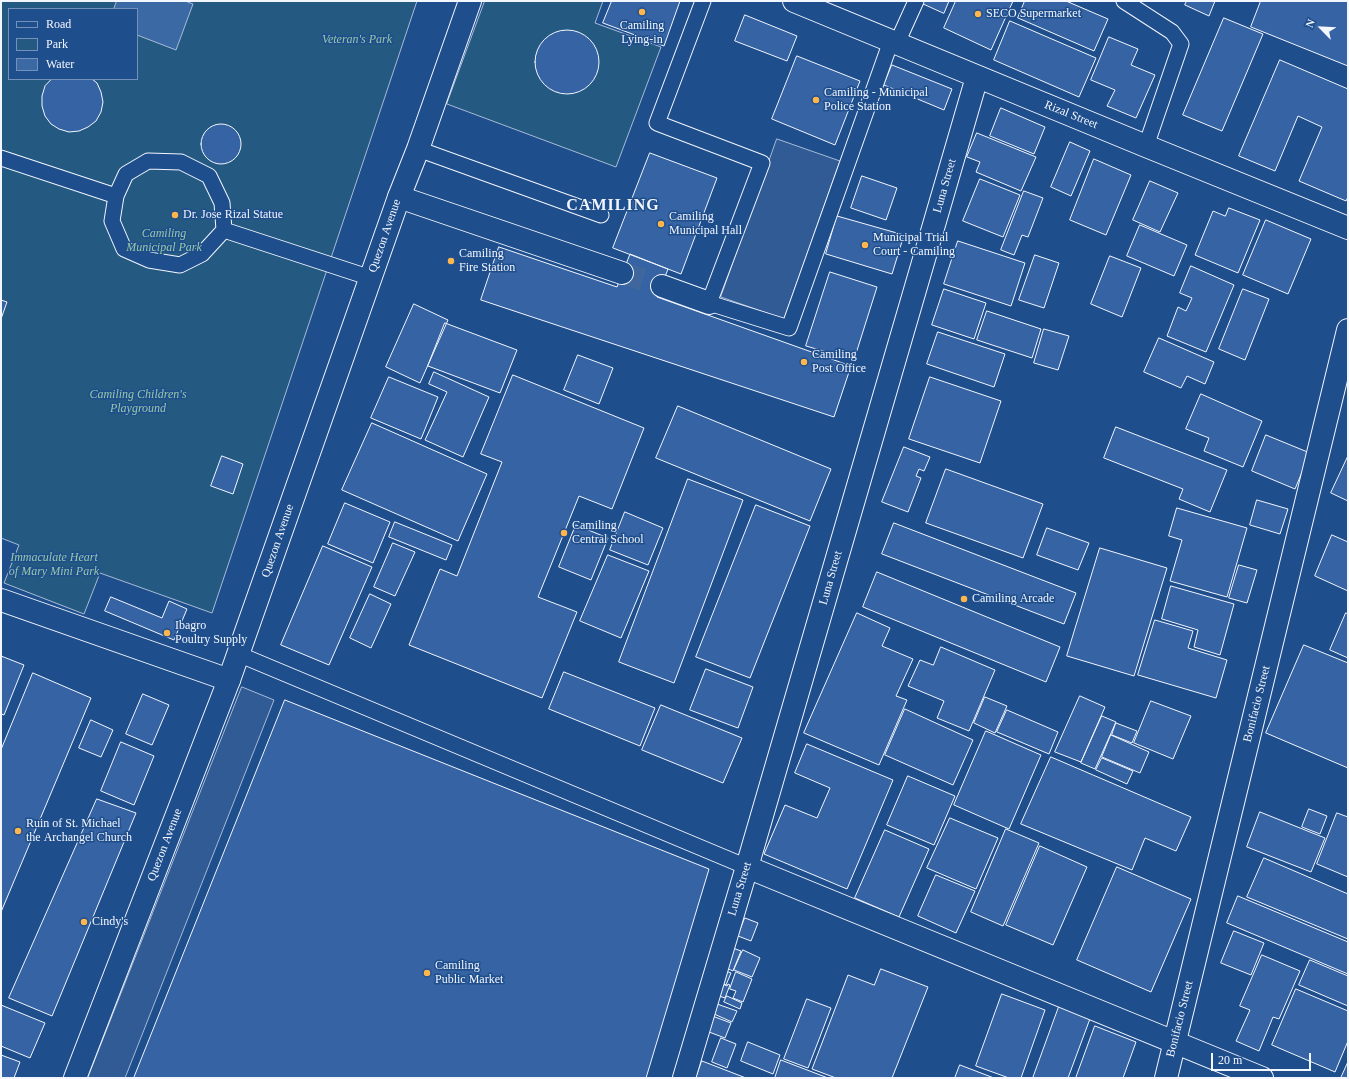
<!DOCTYPE html>
<html>
<head>
<meta charset="utf-8">
<style>
  body { margin:0 }
  #map { position:relative; width:1349px; height:1079px; overflow:hidden; background:#1f4e8c; font-family:Georgia,serif }
  canvas { display:block }
  .frame { position:absolute; inset:0; border:2px solid #f2f6ff; pointer-events:none }
  .legend { position:absolute; left:8px; top:8px; width:130px; height:72px; box-sizing:border-box; background:#1f4e8c; border:1px solid #7391ba; margin:0; padding:5px 7px; list-style:none; font-size:12px; color:#f2f6ff }
  .legend li { display:flex; align-items:center; gap:8px; height:20px }
  .legend b { width:20px; border:1px solid #7391ba }
  .north { position:absolute; left:1301px; top:8px; width:40px; height:40px; -webkit-text-stroke:3px #1f4e8c; paint-order:stroke; rotate:294deg; font-size:11px; font-weight:700; line-height:16px; text-align:center; color:#f2f6ff }
  .north::after { content:''; display:block; margin:auto; width:14px; height:18px; background:#f2f6ff; clip-path:polygon(50% 0,100% 100%,50% 72%,0 100%) }
  .scale { position:absolute; left:1211px; top:1053px; width:100px; height:18px; box-sizing:border-box; border:2px solid #f2f6ff; border-top:0; padding-left:5px; font-size:12px; line-height:14px; white-space:nowrap; color:#f2f6ff; -webkit-text-stroke:3px #1f4e8c; paint-order:stroke }
</style>
</head>
<body>
<div id="map">
<canvas width="1349" height="1079"></canvas>
<div class="frame"></div>
<ul class="legend">
<li><b style="height:5px;background:#1f4e8c"></b>Road</li>
<li><b style="height:11px;background:#245a82"></b>Park</li>
<li><b style="height:11px;background:#3b69a3"></b>Water</li>
</ul>
<div class="north">N</div>
<div class="scale">20 m</div>
</div>
<script>
const c = document.querySelector('canvas').getContext('2d');
c.lineJoin = 'round';
function fillPath(path, color) {
  c.fillStyle = color;
  c.fill(path, 'evenodd');
}
function strokePath(path, color, width, dash) {
  c.strokeStyle = color;
  c.lineWidth = width;
  c.lineCap = dash ? 'butt' : 'round';
  c.setLineDash(dash || []);
  c.stroke(path);
}
function write(font, color, halo, rows, align = 'center') {
  c.font = font + ' Georgia,serif';
  c.lineWidth = 3;
  c.setLineDash([]);
  c.textBaseline = 'middle';
  c.strokeStyle = halo;
  c.fillStyle = color;
  for (const [text, x, y, turn = 0] of rows) {
    c.save();
    c.translate(x, y);
    c.rotate((+turn || 0) * Math.PI / 180);
    c.textAlign = isNaN(turn) ? turn : align;
    if (halo) c.strokeText(text, 0, 0);
    c.fillText(text, 0, 0);
    c.restore();
  }
}
const green = new Path2D(`
  M1 1H417L212 613 100 573 84 614 4 583 19 545 1 538ZM9 9H137V79H9Z
  M485 1H603L595 23 661 47 616 167 447 104Z`);
fillPath(green, '#245a82');
strokePath(green, '#a8bbd7', 1);
const parking = new Path2D(`
  M777 139 840 161 784 319 721 297Z
  M242 687 274 700 125 1078H88Z`);
fillPath(parking, '#305b95');
strokePath(parking, '#a8bbd7', 1);
const water = new Path2D(`
  M117 1H185L193 4 176 50 137 35V9H114Z`);
fillPath(water, '#3b69a3');
strokePath(water, '#a8bbd7', 1);
const building = new Path2D(`
  M612 1H680L664 46 603 23Z
  M917 1H949L944 13Z
  M956 1H1013L991 50 944 28Z
  M1025 1H1066L1108 19 1094 51 1018 18Z
  M1187 1H1215L1209 16 1185 5Z
  M1261 1H1348V66L1251 27Z
  M745 15 797 36 787 61 735 41Z
  M1224 18 1263 34 1222 131 1183 115Z
  M1010 21 1096 58 1079 97 994 60Z
  M535 62a32 32 0 1 1 64 0a32 32 0 1 1-64 0Z
  M1109 37 1138 49 1131 65 1155 75 1136 118 1107 106 1115 90 1091 80Z
  M797 56 860 81 835 145 772 119Z
  M1280 60 1348 89V197L1346 201 1299 181 1322 127 1298 116 1275 171 1239 156Z
  M892 65 952 89 944 110 884 85Z
  M52 79H92L97 83 101 92 103 102 101 112 96 121 88 127 79 131 69 132 59 129 51 124 45 116 42 106V96L45 86Z
  M1001 108 1045 127 1034 154 990 136Z
  M201 144a20 20 0 1 1 40 0a20 20 0 1 1-40 0Z
  M977 133 1036 157 1021 191 976 172 980 162 967 157Z
  M1070 142 1090 151 1071 196 1051 187Z
  M650 153 717 178 681 274 613 248Z
  M1094 159 1131 175 1106 235 1070 220Z
  M862 176 897 188 886 220 851 208Z
  M980 179 1020 195 1003 237 963 221Z
  M1150 181 1178 193 1160 232 1133 220Z
  M1024 191 1043 198 1028 237 1022 235 1014 255 1001 250Z
  M1229 208 1260 220 1238 273 1195 255 1213 211 1225 216Z
  M837 216 904 235 892 274 826 254Z
  M1266 220 1311 239 1288 294 1243 275Z
  M1140 225 1187 245 1174 276 1127 256Z
  M958 241 1025 263 1011 306 944 284Z
  M499 247 617 287 630 254 668 269 657 297 851 366 834 417 481 300Z
  M1035 255 1059 263 1044 308 1019 300Z
  M1110 256 1141 268 1122 317 1091 304Z
  M1191 266 1234 285 1206 352 1167 336 1178 307 1186 311 1192 298 1180 293Z
  M830 272 877 287 854 360 806 346Z
  M944 289 986 303 974 339 932 325Z
  M1243 289 1269 299 1245 360 1219 349Z
  M1 300 7 302 1 319Z
  M414 304 448 320 420 383 386 367Z
  M987 311 1041 329 1032 358 977 340Z
  M445 323 517 350 500 393 428 366Z
  M1044 329 1069 336 1058 370 1034 363Z
  M938 332 1005 354 994 387 927 364Z
  M1159 338 1214 362 1205 384 1187 376 1181 388 1144 372Z
  M578 355 613 368 599 404 564 390Z
  M434 372 489 397 463 457 425 440 447 392 429 384Z
  M513 375 644 428 612 509 579 496 538 597 577 612 542 698 409 645 440 569 457 576 502 462 481 454Z
  M389 377 438 397 421 439 371 418Z
  M930 377 1001 401 980 463 909 439Z
  M1201 394 1262 421 1243 467 1204 451 1209 438 1186 429Z
  M678 406 831 469 810 521 656 458Z
  M372 423 487 474 458 541 342 490Z
  M1116 427 1227 470 1210 512 1179 499 1183 489 1104 458Z
  M1266 435 1310 453 1295 489 1252 471Z
  M904 447 930 457 924 471 919 469 916 476 921 478 908 512 882 502Z
  M222 456 243 464 233 494 211 486Z
  M1348 456V501L1331 493Z
  M946 469 1043 504 1023 558 926 523Z
  M688 479 743 500 674 683 619 662Z
  M1257 500 1288 509 1280 534 1250 525Z
  M345 503 390 522 373 563 328 544Z
  M756 505 810 526 750 678 696 657Z
  M1177 508 1247 528 1227 597 1170 581 1182 540 1169 536Z
  M625 512 663 528 648 565 610 550Z
  M395 522 452 545 446 560 389 537Z
  M894 523 1076 593 1064 624 882 554Z
  M576 525 608 538 591 580 559 567Z
  M1047 528 1089 543 1078 570 1037 555Z
  M1332 535 1348 542V591L1315 576Z
  M393 543 415 552 395 596 374 587Z
  M323 546 372 567 329 665 281 645Z
  M1100 548 1167 568 1134 676 1067 656Z
  M608 555 649 571 621 638 580 621Z
  M1239 565 1257 570 1247 603 1229 598Z
  M877 572 1060 647 1046 682 863 607Z
  M1171 586 1234 604 1220 655 1194 647 1198 630 1162 619Z
  M370 594 391 604 371 648 350 638Z
  M111 597 162 618 169 601 187 609 174 640 105 611Z
  M857 613 890 628 882 646 913 659 896 696 907 700 879 765 804 733Z
  M1346 613 1348 614V658L1330 650Z
  M1155 620 1193 631 1188 648 1227 660 1216 698 1138 675Z
  M1304 645 1348 663V768L1266 733Z
  M941 647 995 670 969 731 937 718 944 701 908 686 920 660 933 665Z
  M1 656 24 665 4 715 1 714Z
  M706 669 753 687 738 728 690 710Z
  M564 672 655 708 640 746 549 709Z
  M33 673 91 698 1 912V750Z
  M143 694 169 705 152 745 126 734Z
  M1080 696 1105 707 1081 762 1055 752Z
  M985 697 1007 706 995 733 974 723Z
  M285 700 709 869 646 1078H134Z
  M1151 701 1191 716 1173 759 1134 743Z
  M661 705 742 738 723 783 642 750Z
  M905 709 973 740 953 785 885 755Z
  M1007 710 1058 732 1049 754 997 732Z
  M1102 716 1116 722 1095 769 1081 763Z
  M91 720 113 730 101 757 79 748Z
  M1116 723 1137 731 1132 743 1112 735Z
  M986 731 1041 755 1009 829 954 805Z
  M1111 735 1149 752 1140 773 1102 757Z
  M121 742 154 756 134 805 101 791Z
  M807 744 893 780 847 889 764 854 785 805 817 818 830 788 795 773Z
  M1051 757 1191 817 1176 851 1145 838 1132 870 1021 824Z
  M1102 758 1133 771 1127 784 1096 770Z
  M908 776 955 796 934 845 887 825Z
  M97 799 136 813 52 1016 9 998Z
  M1309 809 1327 816 1320 834 1302 827Z
  M1260 812 1325 838 1311 872 1247 847Z
  M1337 813 1348 817V877L1317 864Z
  M950 818 998 838 976 889 927 868Z
  M1006 829 1039 843 1003 926 971 912Z
  M885 830 929 849 899 917 855 898Z
  M1040 846 1087 867 1053 945 1006 925Z
  M1264 858 1348 894V939L1247 897Z
  M1117 867 1191 899 1151 992 1077 960Z
  M936 875 975 891 956 933 918 916Z
  M1238 896 1348 942V974L1227 923Z
  M745 918 758 923 751 941 738 936Z
  M1234 931 1264 943 1251 975 1221 963Z
  M730 947 741 951 733 971 722 966Z
  M743 950 760 958 752 977 734 970Z
  M1262 955 1300 971 1279 1019 1273 1017 1259 1051 1236 1041 1250 1010 1240 1006Z
  M1310 960 1348 976V1006L1299 985Z
  M721 969 731 973 726 985 716 981Z
  M881 969 928 987 892 1078H836L812 1069 848 975 874 985Z
  M736 972 752 979 743 1002 733 998 736 991 730 989Z
  M723 984 727 986 728 984 730 985 725 998 719 996Z
  M1296 989 1348 1011V1041L1335 1072 1272 1045Z
  M1002 994 1045 1010 1021 1078H1009L976 1066Z
  M727 996 742 1003 740 1009 724 1002Z
  M807 999 831 1008 808 1068 784 1059Z
  M717 1004 737 1011 732 1022 714 1014Z
  M1060 1004 1091 1016 1068 1078H1033Z
  M1 1005 45 1023 30 1058 1 1046Z
  M707 1014 731 1023 725 1038 701 1029Z
  M1095 1026 1136 1042 1123 1078H1076Z
  M721 1038 736 1044 727 1068 712 1062Z
  M748 1042 780 1055 773 1074 741 1061Z
  M1 1055 20 1062 14 1078H1Z
  M781 1060 828 1078H775Z
  M702 1061 746 1078H696Z
  M1348 1062V1078H1341Z
  M960 1065 994 1078H955Z`);
fillPath(building, '#3563a3');
strokePath(building, '#f2f6ff', 1);
strokePath(new Path2D(`
  M622 273 662 286`), '#3f679d', 22, [22, 11]);
const lane = new Path2D(`
  M703 1 657 123 762 163 709 303 789 328 891 41
  M1124 1 1172 32 1181 44 1146 146
  M897 43 916 1
  M418 149 601 215
  M1 158 116 196
  M224 230 202 254 180 265 149 260 124 249 112 221 116 196 126 174 148 161 181 162 209 176 222 203 224 230 371 278
  M238 654 747 867`);
const street = new Path2D(`
  M794 1 1146 146 1348 228
  M399 197 622 273
  M662 286 709 303
  M1 600 229 680
  M747 867 1262 1078
  M684 1078 747 867 977 77`);
const secondary = new Path2D(`
  M1166 1078 1348 330`);
const highway = new Path2D(`
  M75 1078 229 680 399 197 418 149 470 1`);
strokePath(lane, '#f2f6ff', 17);
strokePath(street, '#f2f6ff', 24);
strokePath(secondary, '#f2f6ff', 24);
strokePath(highway, '#f2f6ff', 24);
strokePath(lane, '#1f4e8c', 15);
strokePath(street, '#1f4e8c', 22);
strokePath(secondary, '#1f4e8c', 22);
strokePath(highway, '#1f4e8c', 22);
for (const [x, y, r, color] of [
  [642,12,4,"#ffb74d"],
  [978,14,4,"#ffb74d"],
  [816,100,4,"#ffb74d"],
  [175,215,4,"#ffb74d"],
  [661,224,4,"#ffb74d"],
  [865,245,4,"#ffb74d"],
  [451,261,4,"#ffb74d"],
  [804,362,4,"#ffb74d"],
  [564,533,4,"#ffb74d"],
  [964,599,4,"#ffb74d"],
  [167,633,4,"#ffb74d"],
  [18,831,4,"#ffb74d"],
  [84,922,4,"#ffb74d"],
  [427,973,4,"#ffb74d"]
]) {
  const dot = new Path2D();
  dot.arc(x, y, r, 0, 2 * Math.PI);
  c.fillStyle = color;
  c.fill(dot);
  strokePath(dot, '#1f4e8c', 1.5);
}
write('12px', '#f2f6ff', '#1f4e8c', [
  ["SECO Supermarket",986,14],
  ["Camiling",642,26,"center"],
  ["Lying-in",642,40,"center"],
  ["Camiling - Municipal",824,93],
  ["Police Station",824,107],
  ["Dr. Jose Rizal Statue",183,215],
  ["Camiling",669,217],
  ["Municipal Hall",669,231],
  ["Municipal Trial",873,238],
  ["Court - Camiling",873,252],
  ["Camiling",459,254],
  ["Fire Station",459,268],
  ["Camiling",812,355],
  ["Post Office",812,369],
  ["Camiling",572,526],
  ["Central School",572,540],
  ["Camiling Arcade",972,599],
  ["Ibagro",175,626],
  ["Poultry Supply",175,640],
  ["Ruin of St. Michael",26,824],
  ["the Archangel Church",26,838],
  ["Cindy's",92,922],
  ["Camiling",435,966],
  ["Public Market",435,980]
], 'left');
write('italic 12px', '#97c8a6', '#1f4e8c', [
  ["Veteran's Park",357,40],
  ["Camiling",164,234],
  ["Municipal Park",164,248],
  ["Camiling Children's",138,395],
  ["Playground",138,409],
  ["Immaculate Heart",54,558],
  ["of Mary Mini Park",54,572]
]);
write('12px', '#f2f6ff', '#1f4e8c', [
  ["Rizal Street",1071,115,22],
  ["Luna Street",945,186,-74],
  ["Quezon Avenue",385,236,-71],
  ["Quezon Avenue",278,541,-71],
  ["Luna Street",831,578,-74],
  ["Bonifacio Street",1257,704,-76],
  ["Quezon Avenue",165,845,-69],
  ["Luna Street",740,889,-73],
  ["Bonifacio Street",1180,1019,-76]
]);
c.letterSpacing = '1px';
write('bold 16px', '#f2f6ff', '#1f4e8c', [
  ["CAMILING",613,206]
]);
c.letterSpacing = '0px';
</script>
</body>
</html>
